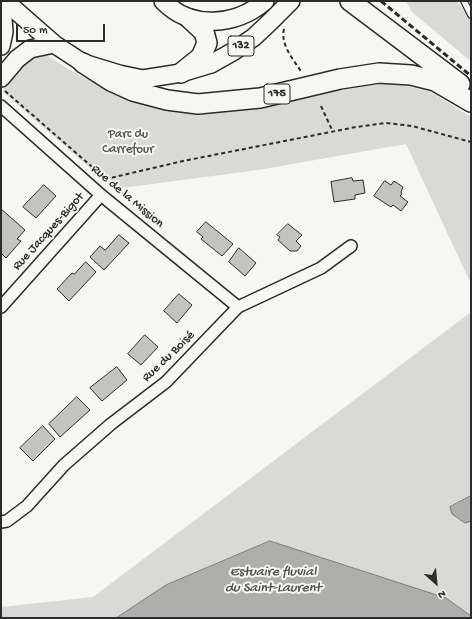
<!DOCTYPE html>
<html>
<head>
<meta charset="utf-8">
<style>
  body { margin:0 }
  #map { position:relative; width:472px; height:619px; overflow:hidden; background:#f6f6f2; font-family:"Gochi Hand",sans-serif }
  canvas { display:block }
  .frame { position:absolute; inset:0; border:2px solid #2b2b2b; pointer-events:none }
  .north { position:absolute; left:416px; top:563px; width:40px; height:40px; -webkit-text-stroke:3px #f6f6f2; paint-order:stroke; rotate:153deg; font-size:11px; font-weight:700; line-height:16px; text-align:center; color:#2b2b2b }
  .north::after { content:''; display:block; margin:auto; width:14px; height:18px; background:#2b2b2b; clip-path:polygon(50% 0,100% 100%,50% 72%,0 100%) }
  .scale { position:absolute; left:16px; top:24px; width:89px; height:18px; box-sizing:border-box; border:2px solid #2b2b2b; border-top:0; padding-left:5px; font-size:12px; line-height:14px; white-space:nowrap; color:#2b2b2b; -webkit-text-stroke:3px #f6f6f2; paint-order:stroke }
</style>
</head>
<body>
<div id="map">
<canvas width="472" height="619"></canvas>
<div class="frame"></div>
<div class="north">N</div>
<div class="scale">50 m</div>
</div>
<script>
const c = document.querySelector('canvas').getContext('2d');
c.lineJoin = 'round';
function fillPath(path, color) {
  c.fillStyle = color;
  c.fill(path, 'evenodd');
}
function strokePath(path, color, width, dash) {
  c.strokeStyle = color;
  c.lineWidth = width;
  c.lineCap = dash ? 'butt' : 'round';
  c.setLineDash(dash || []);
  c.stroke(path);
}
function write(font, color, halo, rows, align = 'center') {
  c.font = font + ' "Gochi Hand",sans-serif';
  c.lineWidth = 4;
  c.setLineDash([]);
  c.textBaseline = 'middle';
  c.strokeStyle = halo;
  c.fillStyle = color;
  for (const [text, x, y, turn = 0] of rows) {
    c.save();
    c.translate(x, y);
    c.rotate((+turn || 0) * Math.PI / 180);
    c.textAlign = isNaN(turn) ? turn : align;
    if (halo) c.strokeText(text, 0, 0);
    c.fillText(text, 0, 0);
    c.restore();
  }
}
fillPath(new Path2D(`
  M406 1H456L463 8 471 9V60L468 59 412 12Z
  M45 54 75 73 106 89 140 100 317 87 337 91 374 82 406 86 431 92 471 117V284L406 144 258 170 114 189 3 92 5 82 27 57Z
  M471 312V496L450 507 452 514 465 523 471 521V616L446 598 270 541 166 585 116 618H1V607L93 597Z`), '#d9d9d5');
const water = new Path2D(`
  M471 496V521L465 523 452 514 450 507Z
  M270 541 446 598 471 616V618H116L166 585Z`);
fillPath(water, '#aeaeab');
strokePath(water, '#7a7a78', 1);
const building = new Path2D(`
  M352 178 353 181 363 180 365 193 355 195V199L334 202 331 182Z
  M385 181 391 185 394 181 403 187 401 192 402 194 400 196 408 202 401 211 393 205 391 207 374 196Z
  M44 185 56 196 36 218 23 207Z
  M1 209 25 230 17 239 21 241 6 258 1 253Z
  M206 222 233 244 222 256 201 239 203 237 197 232Z
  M288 224 302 235 296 241 301 246 297 251H290L278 240 280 237 277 235Z
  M119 235 129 243 104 270 90 257 100 246 105 250Z
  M239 248 256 263 245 276 229 262Z
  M86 262 96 272 69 301 57 289 72 273 74 274Z
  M179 294 192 305 177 323 164 311Z
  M145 335 158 347 141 365 128 354Z
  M117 367 127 380 102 401 90 388Z
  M77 397 90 410 60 437 49 424Z
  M43 426 55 439 33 461 20 448Z`);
fillPath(building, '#c3c3c0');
strokePath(building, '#2b2b2b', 1);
const lane = new Path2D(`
  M464 1 471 15`);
const street = new Path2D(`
  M1 106 101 195 238 307
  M1 307 101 195
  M1 522 7 521 27 506 64 465 111 424 166 382 238 307 321 268 351 246`);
const primary = new Path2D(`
  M5 1 54 44 83 63 119 74 143 79 181 73 211 64 234 51 254 37 271 21 291 1
  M163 1C191 30 236 26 265 1
  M1 9 3 18 4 32 1 46
  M1 78 17 59 30 49 54 44`);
const highway = new Path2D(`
  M350 1 460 84
  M83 63 111 81 133 91 167 100 198 104 260 98 340 79 379 73 411 75 435 81 471 102
  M181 73 201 57 207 43 204 32 190 19`);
strokePath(lane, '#2b2b2b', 8);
strokePath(street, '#2b2b2b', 14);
strokePath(primary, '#2b2b2b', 20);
strokePath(highway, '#2b2b2b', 22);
strokePath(new Path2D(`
  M284 29C280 45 294 60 302 73
  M5 91 106 179 183 161 356 127 386 123 412 126 471 142
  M321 106 333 132`), '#2b2b2b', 2, [4, 3]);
strokePath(lane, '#f6f6f2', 5.5);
strokePath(street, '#f6f6f2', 11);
strokePath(primary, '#f6f6f2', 17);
strokePath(highway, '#f6f6f2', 19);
strokePath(new Path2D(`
  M381 1 471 76`), '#2b2b2b', 3, [6, 3]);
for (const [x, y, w] of [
  [241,46,26],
  [277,94,26]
]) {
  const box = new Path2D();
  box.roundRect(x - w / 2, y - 10, w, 20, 3);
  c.fillStyle = '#f6f6f2';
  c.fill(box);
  strokePath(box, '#2b2b2b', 1);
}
write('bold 12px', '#2b2b2b', null, [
  ["132",241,46],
  ["175",277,94]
]);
write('13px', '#565656', '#f6f6f2', [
  ["Parc du",128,135],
  ["Carrefour",128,150]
]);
write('13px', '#2b2b2b', '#f6f6f2', [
  ["Rue de la Mission",127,197,40],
  ["Rue Jacques-Bigot",49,232,-48],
  ["Rue du Boisé",169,357,-44]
]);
write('italic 14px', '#525251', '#f6f6f2', [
  ["Estuaire fluvial",273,573],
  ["du Saint-Laurent",273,589]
]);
</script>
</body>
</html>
